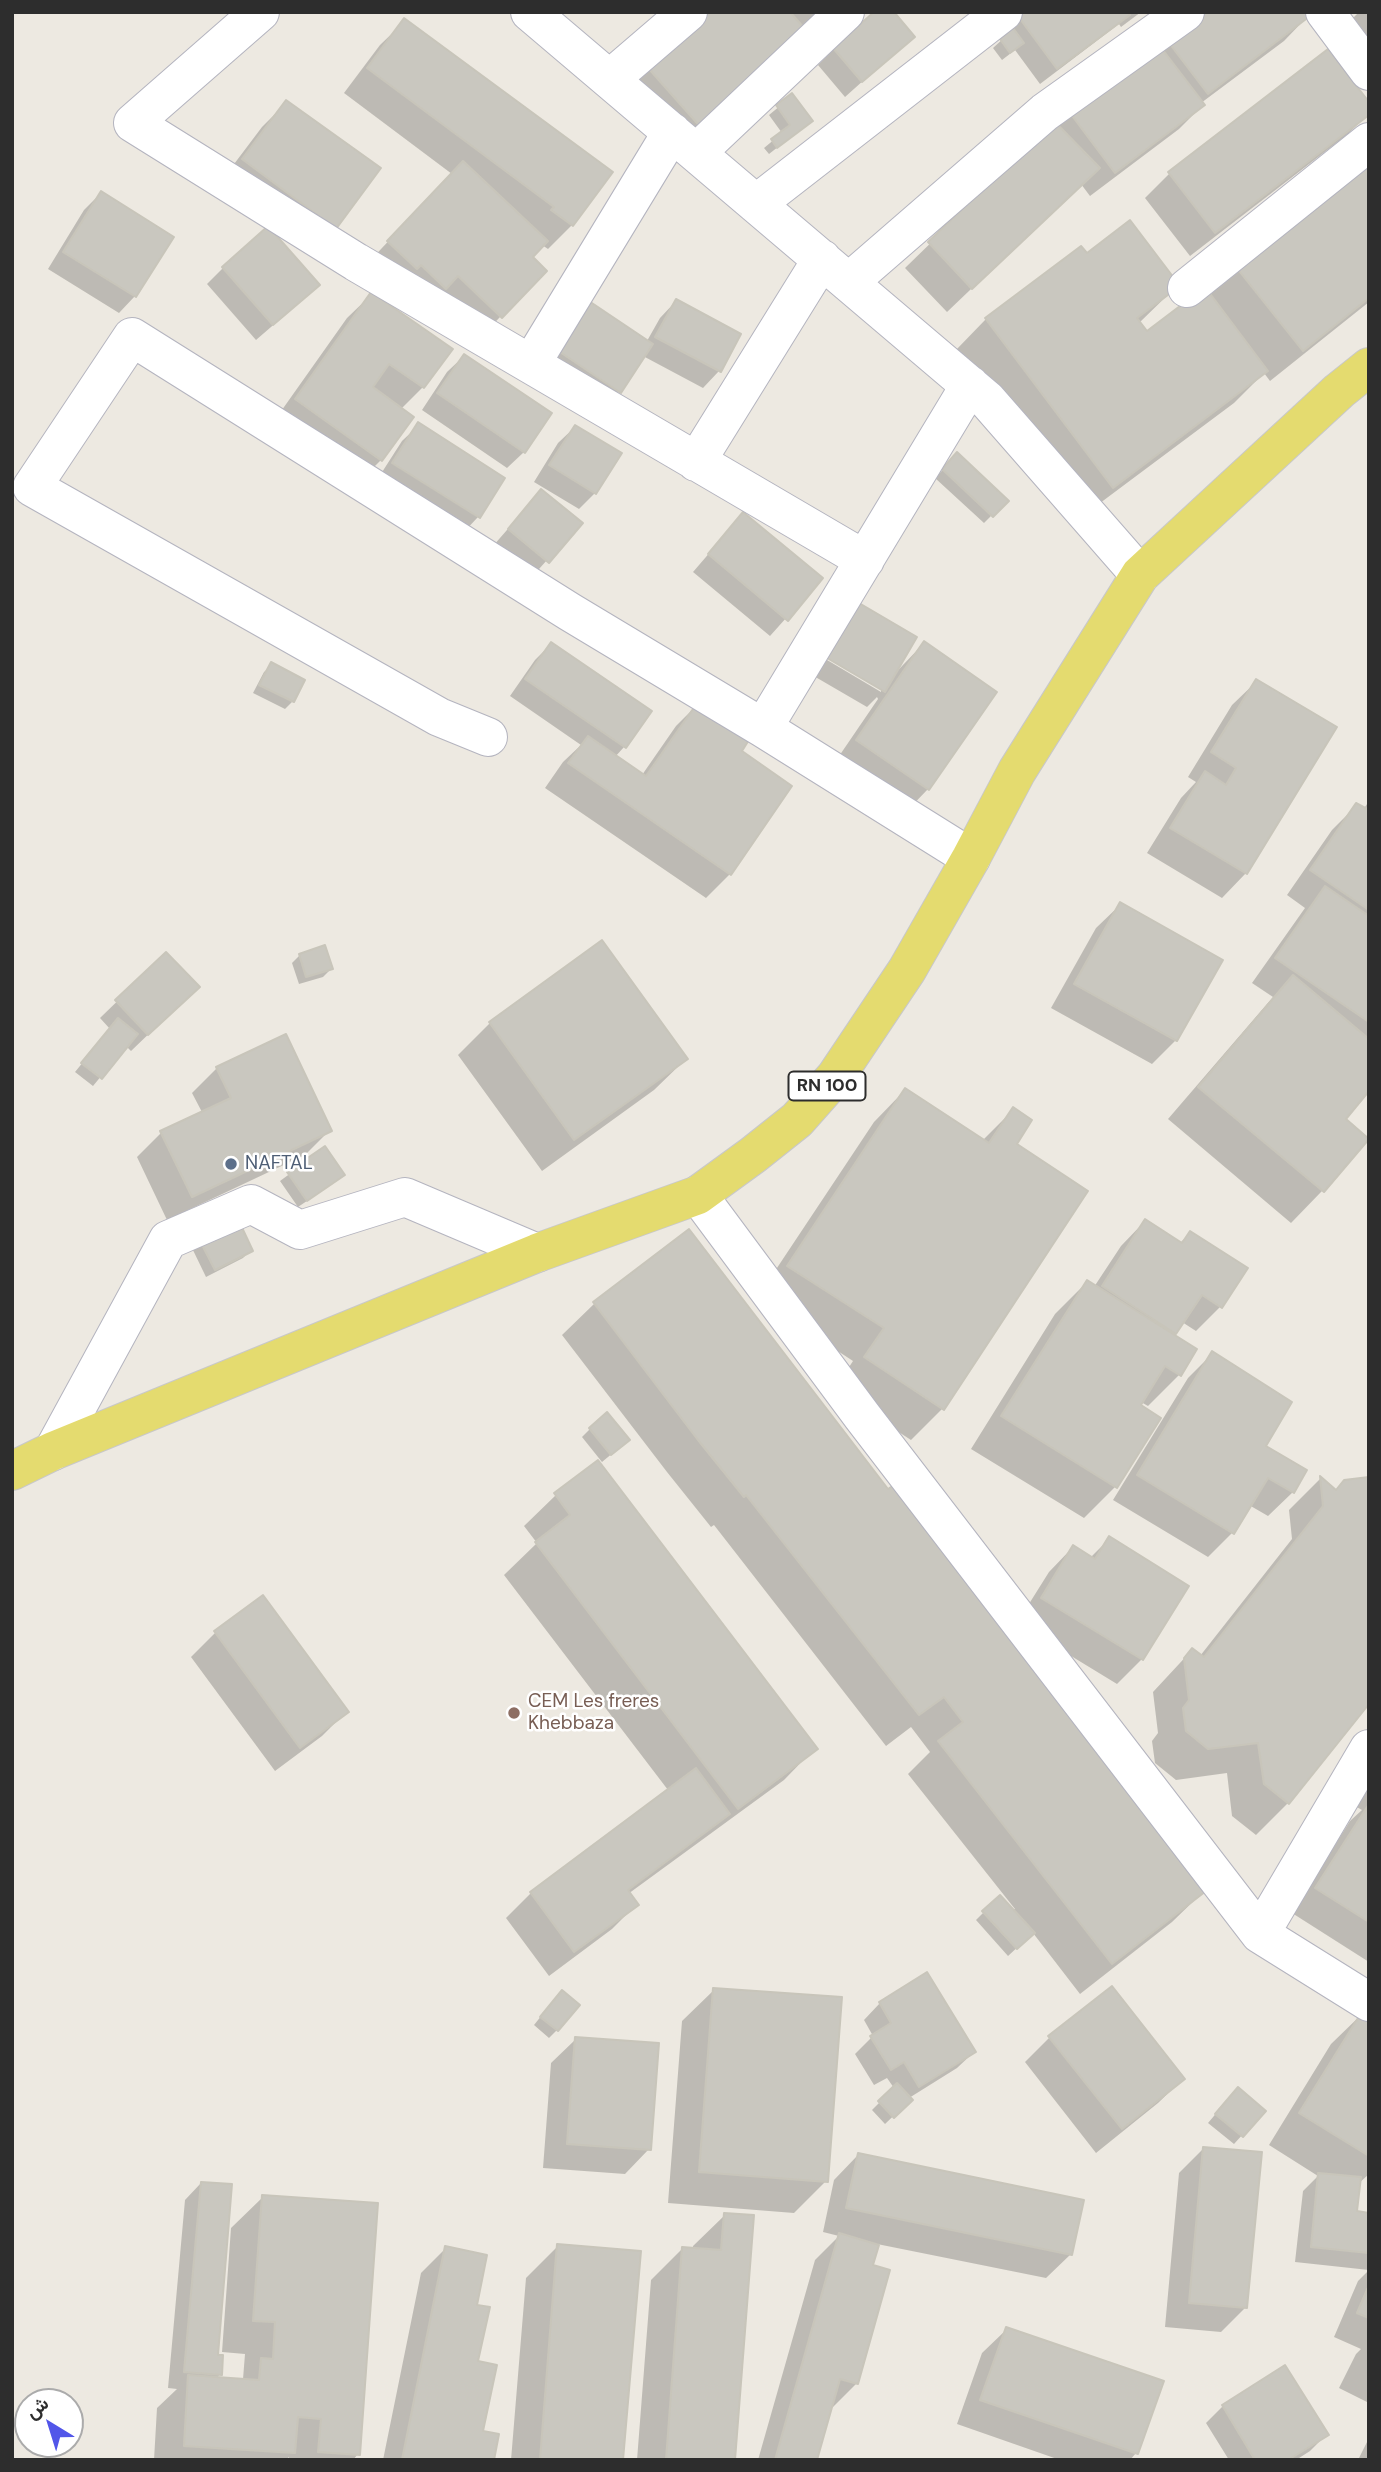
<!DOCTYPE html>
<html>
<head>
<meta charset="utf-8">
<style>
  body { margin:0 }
  #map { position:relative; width:1381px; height:2472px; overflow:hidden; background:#ede9e1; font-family:"DM Sans",Vazirmatn,sans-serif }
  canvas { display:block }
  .frame { position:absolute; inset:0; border:14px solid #2d2d2d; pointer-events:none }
  .north { position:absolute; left:14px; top:2388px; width:70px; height:70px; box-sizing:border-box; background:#fff; border:2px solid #ababab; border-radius:50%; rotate:322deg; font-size:19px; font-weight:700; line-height:28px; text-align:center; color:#2d2d2d }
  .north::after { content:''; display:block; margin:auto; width:24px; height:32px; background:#5256e9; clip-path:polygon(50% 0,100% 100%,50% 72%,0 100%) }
</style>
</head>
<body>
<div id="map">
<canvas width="1381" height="2472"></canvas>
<div class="frame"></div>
<div class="north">ش</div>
</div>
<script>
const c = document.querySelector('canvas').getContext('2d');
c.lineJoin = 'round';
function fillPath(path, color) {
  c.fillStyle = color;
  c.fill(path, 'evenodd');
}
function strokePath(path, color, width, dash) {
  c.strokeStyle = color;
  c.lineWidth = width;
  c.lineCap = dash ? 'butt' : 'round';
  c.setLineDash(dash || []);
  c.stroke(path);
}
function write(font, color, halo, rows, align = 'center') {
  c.font = font + ' "DM Sans",sans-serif';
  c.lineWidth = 5;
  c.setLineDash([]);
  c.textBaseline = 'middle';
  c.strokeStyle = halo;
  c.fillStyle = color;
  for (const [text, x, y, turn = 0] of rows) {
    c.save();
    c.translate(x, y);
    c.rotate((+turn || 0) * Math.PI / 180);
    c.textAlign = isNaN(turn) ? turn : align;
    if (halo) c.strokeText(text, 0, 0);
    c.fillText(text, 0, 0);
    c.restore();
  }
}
fillPath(new Path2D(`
  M697 12H823L680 155 618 85Z
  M1013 12H1141L1121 27 1119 24 1040 84 1015 50 1002 60 993 48 1005 37 998 27Z
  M1359 12H1369V39L1352 19Z
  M1308 16 1284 41 1201 103 1203 105 1179 129 1090 196 1081 184 947 312 905 268 1054 123 1156 43Z
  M405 21 572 225 548 249 542 245 530 257 501 316 477 341 364 267 452 174 344 93 380 45Z
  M912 37 845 97 818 65 834 49Z
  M792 96 811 121 769 154 764 148 782 133 769 115Z
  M286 103 334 228 219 184 262 127Z
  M1369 113 1348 134 1190 256 1145 198 1169 174Z
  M1369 159V302L1270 381 1264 373 1234 403 1080 518 955 351 986 319 1086 255 1177 286 1139 323 1147 333 1209 296 1237 268Z
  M101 193 135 296 119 313 48 269 84 210Z
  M223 268 301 301 256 340 207 284Z
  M372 294 423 387 401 409 381 460 357 484 272 424 347 318Z
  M676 301 739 335 719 371 703 388 643 356 619 392 603 408 530 360 561 312 647 341 660 318Z
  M464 356 524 452 507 468 422 410 447 372Z
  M419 425 503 478 478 517 462 534 377 480 402 441Z
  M575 427 595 493 579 509 534 482 558 443Z
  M957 455 1006 501 984 523 935 478Z
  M541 491 580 523 531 578 493 546Z
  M743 514 821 579 770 636 693 572Z
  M924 643 995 692 928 789 904 814 833 765 878 699 877 697 867 707 812 675 822 657 881 692V688Z
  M551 644 649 711 624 747 615 757 642 775 676 726 700 702 739 751 730 874 706 898 545 788 563 762 581 745 510 696 535 660Z
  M272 665 293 701 285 709 253 693 264 672Z
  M1257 681 1246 873 1222 898 1147 853 1181 798 1196 782 1188 777 1232 705Z
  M1369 801V1089L1343 1119 1367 1139 1322 1191 1291 1223 1168 1119 1273 997 1252 983 1305 908 1287 895 1332 830 1356 806 1363 810Z
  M1121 904 1176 1040 1152 1064 1051 1008 1096 928Z
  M166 954 181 1003 131 1051 126 1046 93 1086 75 1072 110 1029 100 1018Z
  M300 955 331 969 323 977 299 984 292 963Z
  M490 1023 686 1059 654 1090 542 1171 458 1055Z
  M217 1068 330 1130 305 1155 167 1220 137 1157 161 1133 203 1114 192 1093Z
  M905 1090 982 1141 1013 1110 1015 1144 942 1409 911 1440 834 1390 853 1361 757 1298 874 1122Z
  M325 1148 335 1182 298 1207 280 1181Z
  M236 1220 251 1250 243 1258 206 1277 191 1246Z
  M1145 1221 1180 1243 1190 1233 1220 1307 1196 1331 1182 1322 1172 1335 1179 1375 1148 1406 1141 1402 1115 1487 1084 1518 971 1449 1055 1314 1087 1282 1094 1287 1121 1246Z
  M688 1232 888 1491 1204 1891 1172 1922 1080 1994 1033 1933 1008 1956 976 1920 984 1912 1015 1909 908 1774 930 1752 911 1727 886 1746 714 1525 711 1527 667 1472 562 1335 594 1304Z
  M1213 1353 1264 1446 1293 1492 1268 1516 1249 1505 1232 1533 1208 1557 1113 1500 1188 1378Z
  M590 1429 620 1447 602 1462 582 1437Z
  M1320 1479 1336 1491 1288 1803 1256 1835 1232 1816 1227 1773 1176 1780 1155 1763 1152 1741 1158 1733 1153 1692 1192 1650 1200 1656 1292 1539 1289 1510Z
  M556 1495 815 1748 784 1780 628 1894 636 1905 612 1929 549 1976 506 1918 531 1893 668 1790 504 1575 537 1543 524 1526Z
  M1109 1539 1187 1586 1142 1659 1117 1684 1017 1623 1049 1572 1073 1547 1090 1558Z
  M216 1632 346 1712 322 1736 275 1771 191 1657Z
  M1369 1778V1962L1292 1913 1350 1821 1362 1810 1355 1806Z
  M714 1990 826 2181 794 2213 668 2203 682 2021Z
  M554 2000 557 2030 549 2038 534 2025Z
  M880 2003 974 2052 957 2068 909 2098 910 2100 885 2124 872 2110 894 2088 887 2078 874 2085 855 2054 873 2036 864 2020Z
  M1363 2013 1369 2016V2174L1358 2184 1355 2213 1369 2214V2270L1295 2262 1303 2191 1318 2176 1269 2145 1331 2044Z
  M1049 2038 1183 2079 1158 2103 1096 2153 1025 2062Z
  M576 2039 649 2149 625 2174 543 2168 551 2063Z
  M1230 2097 1264 2111 1234 2144 1208 2123Z
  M1204 2148 1246 2307 1221 2332 1165 2327 1179 2173Z
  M858 2155 1071 2254 1046 2278 877 2244 871 2267 857 2383 832 2408 830 2407 815 2460H758L815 2260 839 2236 823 2232 834 2180Z
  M201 2183 216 2356 220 2374 216 2379H243L245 2354 222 2352 231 2228 263 2197 358 2454 353 2460H289V2457L286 2460H154L157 2408 177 2389 168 2388 185 2200Z
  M725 2215 733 2460H637L651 2280 682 2249H693V2246Z
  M558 2246 622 2460H511L526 2278Z
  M446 2248 475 2306 476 2362 481 2432 492 2460H383L421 2273Z
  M1369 2270V2403L1339 2388 1356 2354 1361 2349 1334 2337 1358 2281Z
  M1007 2329 1136 2453 1130 2460H1060L957 2424 982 2353Z
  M1285 2368 1326 2435 1310 2451 1296 2460H1229L1206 2423 1223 2406Z
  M1369 2438V2460H1358Z`), '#0003');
const building = new Path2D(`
  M695 12H790L812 37 705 132 641 60Z
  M874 12H894L915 37 862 82 833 48Z
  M1015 12H1128L1130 15 1057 69Z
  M1200 12H1307L1310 16 1208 94 1166 39Z
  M404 18 613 172 573 226 551 210 554 207 367 68Z
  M1013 28 1024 43 1010 53 1000 39Z
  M1156 41 1205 105 1115 173 1067 109Z
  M1328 49 1369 102V115L1215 233 1168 172Z
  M792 93 813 121 777 148 771 139 790 125 776 105Z
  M286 100 381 168 336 229 242 159Z
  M1054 121 1100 168 972 289 928 242Z
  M1369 157V298L1303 351 1236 267Z
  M463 161 548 241 533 257 547 271 502 318 458 276 446 289 421 265 417 269 387 241Z
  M101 191 174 237 136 297 63 252Z
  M1130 220 1180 286 1137 318 1147 331 1205 287 1268 371 1113 488 985 318 1081 246 1087 253Z
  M268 226 320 285 273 325 222 267Z
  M371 292 453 349 424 388 389 364 373 387 414 417 382 461 295 399Z
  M577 293 653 344 621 393 545 342Z
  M676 299 741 334 721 372 655 337Z
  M464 354 552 413 525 453 437 393Z
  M418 422 505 478 480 518 392 463Z
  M575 425 622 453 596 494 549 465Z
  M957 452 1009 501 993 517 942 469Z
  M541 489 583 523 549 563 508 529Z
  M743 512 823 578 788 621 708 554Z
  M859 603 917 637 885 692 827 658Z
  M924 641 997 692 929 790 856 740Z
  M551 642 652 711 626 748 525 679Z
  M271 662 305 680 294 702 259 685Z
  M1256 679 1337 727 1247 874 1170 828 1205 771 1226 785 1236 768 1211 752Z
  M700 699 752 735 742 751 792 786 731 875 568 763 588 736 646 776Z
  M1356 803 1369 810V910L1310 870Z
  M1325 886 1369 916V1022L1275 958Z
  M1120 902 1223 960 1177 1041 1074 984Z
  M602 940 688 1059 574 1140 489 1022Z
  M325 945 333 969 306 977 299 954Z
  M166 952 200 987 148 1035 115 1000Z
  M1293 975 1369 1039V1091L1346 1119 1369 1139 1324 1192 1198 1087Z
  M118 1018 138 1034 102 1079 81 1063Z
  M286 1034 332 1131 192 1197 160 1131 231 1098 216 1067Z
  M905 1088 989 1143 1013 1107 1032 1120 1017 1144 1088 1191 944 1410 864 1357 884 1328 787 1266Z
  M325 1146 345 1175 307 1201 287 1172Z
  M237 1217 253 1251 215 1270 198 1237Z
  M1145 1219 1182 1243 1190 1231 1248 1268 1222 1308 1202 1295 1176 1334 1102 1286Z
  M689 1229 888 1489 894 1485 1206 1891 1112 1964 938 1741 963 1722 944 1697 919 1715 746 1495 744 1497 698 1440 593 1302Z
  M1087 1280 1197 1349 1181 1376 1165 1366 1141 1405 1161 1418 1117 1488 1001 1416Z
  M1212 1351 1292 1402 1266 1446 1307 1470 1294 1493 1268 1478 1234 1534 1137 1475Z
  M607 1412 630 1440 611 1455 589 1428Z
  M598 1460 818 1749 738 1809 535 1542 570 1515 554 1493Z
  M1320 1476 1336 1490 1344 1480 1369 1477V1704L1289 1804 1264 1784 1258 1743 1208 1749 1186 1731 1183 1708 1189 1700 1184 1658 1192 1648 1204 1657 1323 1506Z
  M1109 1536 1189 1586 1143 1660 1041 1598 1073 1545 1095 1559Z
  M263 1595 349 1712 300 1748 214 1631Z
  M696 1768 730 1814 628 1890 639 1905 574 1952 530 1892Z
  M1369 1804V1922L1315 1888Z
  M1000 1895 1035 1933 1017 1949 982 1911Z
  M927 1972 976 2052 919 2087 904 2062 891 2070 870 2036 891 2023 879 2002Z
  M1112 1986 1185 2079 1122 2129 1048 2036Z
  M713 1988 842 1997 828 2182 699 2172Z
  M562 1990 580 2005 558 2031 540 2017Z
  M1363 2010 1369 2014V2156L1299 2113Z
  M575 2037 659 2043 651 2150 567 2144Z
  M897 2083 913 2100 894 2118 878 2101Z
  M1238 2087 1266 2111 1243 2137 1215 2114Z
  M1203 2147 1262 2152 1247 2308 1189 2303Z
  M858 2153 1084 2200 1072 2255 846 2208Z
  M1318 2173 1361 2177 1357 2211 1369 2213V2253L1311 2247Z
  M201 2182 232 2184 218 2355H223L222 2375 184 2372Z
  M262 2195 378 2203 360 2455 318 2452 321 2419 298 2417 295 2453 184 2446 188 2375 259 2380 261 2358 273 2359 275 2322 253 2321Z
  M724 2213 754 2215 735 2460H666L682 2247 721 2250Z
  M839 2233 879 2245 873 2265 890 2270 858 2384 840 2379 817 2460H775Z
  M557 2244 641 2251 623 2460H540Z
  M445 2246 487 2255 477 2305 490 2307 478 2361 497 2365 483 2431 499 2434 494 2460H402Z
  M1369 2285V2318L1357 2313Z
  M1006 2327 1164 2381 1138 2454 980 2400Z
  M1285 2365 1329 2435 1288 2460H1255L1222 2405Z`);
fillPath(building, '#c9c7bf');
strokePath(building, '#c8c5ba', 2);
const minor = new Path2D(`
  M260 12 133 123 356 262 865 560
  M530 12 987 400 1140 575
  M1325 12 1369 71
  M610 79 688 12
  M696 153 845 12
  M756 204 1003 12
  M849 282 1045 112 1185 12
  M1187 288 1369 142
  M531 364 672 132
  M696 462 822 259
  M763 728 970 385
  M488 737 439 717 32 487 132 337 570 612 763 728 971 858
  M698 1195 862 1416 1260 1934 1369 2002
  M53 1451 168 1240 251 1204 300 1230 405 1197 537 1253
  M1260 1934 1369 1749`);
const major = new Path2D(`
  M12 1471 53 1451 537 1253 698 1195 753 1155 797 1120 836 1076 907 970 971 858 1017 771 1140 575 1339 391 1369 367`);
strokePath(minor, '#b4b4bf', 40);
strokePath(major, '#c8c8c8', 40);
strokePath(minor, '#fff', 38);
strokePath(major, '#e4db6f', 38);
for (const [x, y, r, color] of [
  [231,1164,7,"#5c6f8a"],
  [514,1713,7,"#8d6e63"]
]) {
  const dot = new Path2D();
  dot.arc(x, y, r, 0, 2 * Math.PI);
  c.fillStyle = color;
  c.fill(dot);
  strokePath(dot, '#fff', 2.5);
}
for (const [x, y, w] of [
  [827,1086,77]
]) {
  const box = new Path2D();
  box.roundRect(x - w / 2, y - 14.5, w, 29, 5);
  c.fillStyle = '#fff';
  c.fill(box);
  strokePath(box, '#2d2d2d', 2);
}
write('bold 18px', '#2d2d2d', null, [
  ["RN 100",827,1086]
]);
write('19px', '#4e5e75', '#fff', [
  ["NAFTAL",245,1164]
], 'left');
write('19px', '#785e54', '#fff', [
  ["CEM Les freres",528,1702],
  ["Khebbaza",528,1724]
], 'left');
</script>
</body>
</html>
